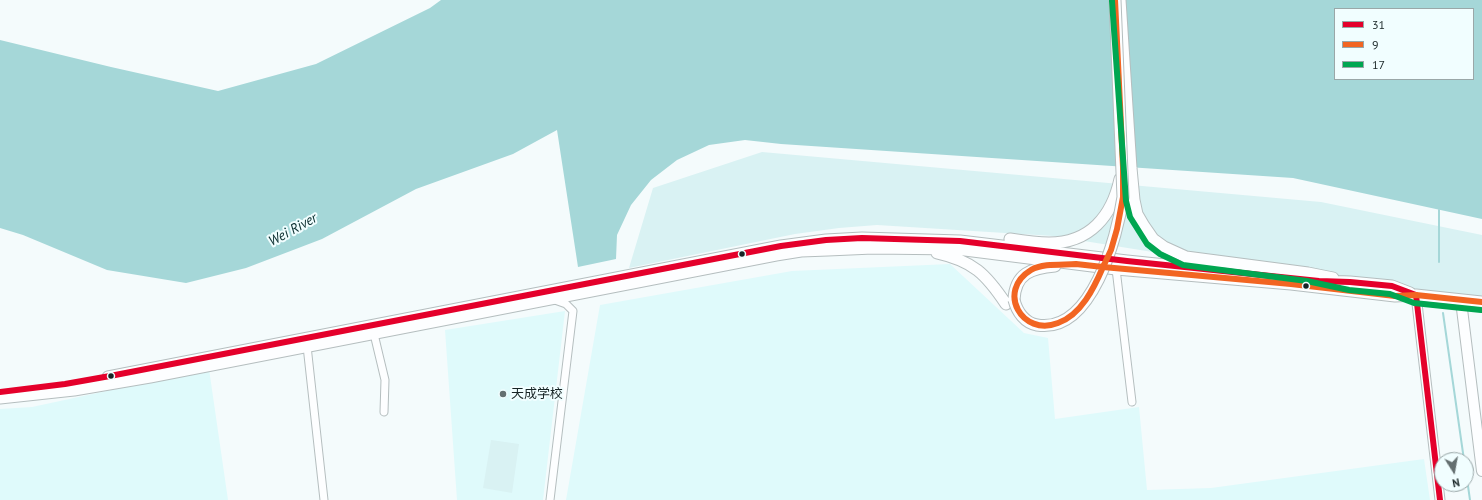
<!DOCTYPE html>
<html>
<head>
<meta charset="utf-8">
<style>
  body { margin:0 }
  #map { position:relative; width:1482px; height:500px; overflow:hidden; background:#f4fbfc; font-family:"PT Sans",sans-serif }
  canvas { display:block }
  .legend { position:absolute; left:1334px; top:8px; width:140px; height:72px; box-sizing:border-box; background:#f1feff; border:1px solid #9aa7a8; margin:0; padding:5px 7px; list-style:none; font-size:12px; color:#172425 }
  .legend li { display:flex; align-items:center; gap:8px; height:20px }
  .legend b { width:20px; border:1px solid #9aa7a8 }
  .north { position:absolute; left:1434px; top:452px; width:40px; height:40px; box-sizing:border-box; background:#f1feff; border:1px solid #9aa7a8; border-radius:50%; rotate:169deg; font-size:11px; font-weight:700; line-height:16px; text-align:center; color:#172425 }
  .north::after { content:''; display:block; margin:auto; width:14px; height:18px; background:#646f70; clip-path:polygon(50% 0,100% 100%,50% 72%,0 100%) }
</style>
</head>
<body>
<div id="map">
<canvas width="1482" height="500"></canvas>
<ul class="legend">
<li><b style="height:5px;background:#e4002b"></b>31</li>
<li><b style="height:5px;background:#f26522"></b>9</li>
<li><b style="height:5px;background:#00a651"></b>17</li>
</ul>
<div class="north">N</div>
</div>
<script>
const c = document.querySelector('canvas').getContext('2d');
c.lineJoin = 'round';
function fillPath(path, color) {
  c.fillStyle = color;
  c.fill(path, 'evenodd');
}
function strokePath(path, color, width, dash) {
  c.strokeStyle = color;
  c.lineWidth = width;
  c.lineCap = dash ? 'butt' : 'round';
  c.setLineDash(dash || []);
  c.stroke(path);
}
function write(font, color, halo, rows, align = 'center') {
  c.font = font + ' "PT Sans","Noto Sans SC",sans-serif';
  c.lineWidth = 4;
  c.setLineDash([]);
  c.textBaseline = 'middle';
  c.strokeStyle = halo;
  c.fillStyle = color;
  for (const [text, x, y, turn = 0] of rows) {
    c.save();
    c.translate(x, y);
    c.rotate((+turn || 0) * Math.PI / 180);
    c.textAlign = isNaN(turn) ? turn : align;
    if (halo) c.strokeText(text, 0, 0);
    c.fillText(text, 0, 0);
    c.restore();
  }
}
fillPath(new Path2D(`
  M950 264 1024 333 1048 338 1055 419 1139 407 1147 490 1211 488 1424 459 1430 500H566L600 305 792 271Z
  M565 311 543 500H457L445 330Z
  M209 369 228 500H0V409L32 407Z`), '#dffafb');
fillPath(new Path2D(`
  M762 152 1321 202 1482 235V305L1053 236 877 225 839 228 795 234 629 268 653 188Z
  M491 440 519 444 512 493 483 488Z`), '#d9f2f3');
fillPath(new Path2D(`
  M441 0H1482V219L1293 178 781 144 745 140 709 145 677 160 651 180 631 205 617 235 616 259 578 267 557 130 513 154 416 189 322 239 246 268 186 283 107 270 23 235 0 228V40L111 67 218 91 316 64 430 8ZM1335 9H1473V79H1335Z`), '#a5d7d8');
strokePath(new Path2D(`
  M1439 210V262
  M1443 313 1464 460
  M1466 472 1470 500`), '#a5d7d8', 2);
const minor = new Path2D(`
  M1116 269 1132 402
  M374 334 385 380 384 412
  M307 346 324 500
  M550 500 573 311 566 304 552 299`);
const tertiary = new Path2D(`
  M1416 295 1440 500`);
const secondary = new Path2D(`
  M1461 301 1482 471`);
const primary = new Path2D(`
  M1120 0 1131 168 1134 200 1137 214 1144 226 1153 239 1164 247 1186 257 1308 273 1333 278
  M1010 239C1023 241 1036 243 1049 243 1090 243 1112 216 1120 179
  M937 253C973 261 986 274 1006 304
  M1325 281 1350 282 1392 286 1410 293
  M1014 300C1015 273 1032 268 1055 266
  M108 377 781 246 826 240 862 238 960 241 1127 261 1214 270
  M0 398 74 390 150 377 776 255 801 251 828 250 873 248 957 249 1116 269 1291 284 1395 296 1416 295 1482 302`);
strokePath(minor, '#b5bebf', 9);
strokePath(tertiary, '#b5bebf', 11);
strokePath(secondary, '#b5bebf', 12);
strokePath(primary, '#b5bebf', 13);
strokePath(minor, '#fdfeff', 7);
strokePath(tertiary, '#fdfeff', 9);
strokePath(secondary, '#fdfeff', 10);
strokePath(primary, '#fdfeff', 11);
const primaryBridge = new Path2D(`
  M1014 300C1017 312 1025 323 1037 325 1092 334 1117 237 1123 197L1115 0`);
strokePath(primaryBridge, '#b5bebf', 13, []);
strokePath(primaryBridge, '#fdfeff', 11);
strokePath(new Path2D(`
  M0 392 65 384 110 376 781 246 826 240 862 238 960 241 1127 261 1319 281 1350 282 1392 286 1416 295 1440 500`), '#e4002b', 6);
strokePath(new Path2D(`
  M1076 264 1103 267C1094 288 1081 315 1058 323 1022 337 996 291 1031 270 1043 263 1062 265 1076 264Z
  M1103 267 1291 284 1395 296 1416 295 1482 302
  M1103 267 1111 250 1117 229 1123 197V167L1115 0`), '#f26522', 6);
strokePath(new Path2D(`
  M1112 1 1126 201 1130 217 1147 244 1160 254 1183 265 1307 281 1349 290 1390 294 1414 303 1481 310`), '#00a651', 6);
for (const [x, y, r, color] of [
  [742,254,3.5,"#172425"],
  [1306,286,3.5,"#172425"],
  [111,376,3.5,"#172425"],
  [503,394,4,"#646f70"]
]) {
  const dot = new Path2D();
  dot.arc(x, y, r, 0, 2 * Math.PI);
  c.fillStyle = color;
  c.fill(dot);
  strokePath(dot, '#f1feff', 1.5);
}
write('13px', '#172425', '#f1feff', [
  ["天成学校",511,394]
], 'left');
write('italic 14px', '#0e3132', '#f1feff', [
  ["Wei River",293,230,-29]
]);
</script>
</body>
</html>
